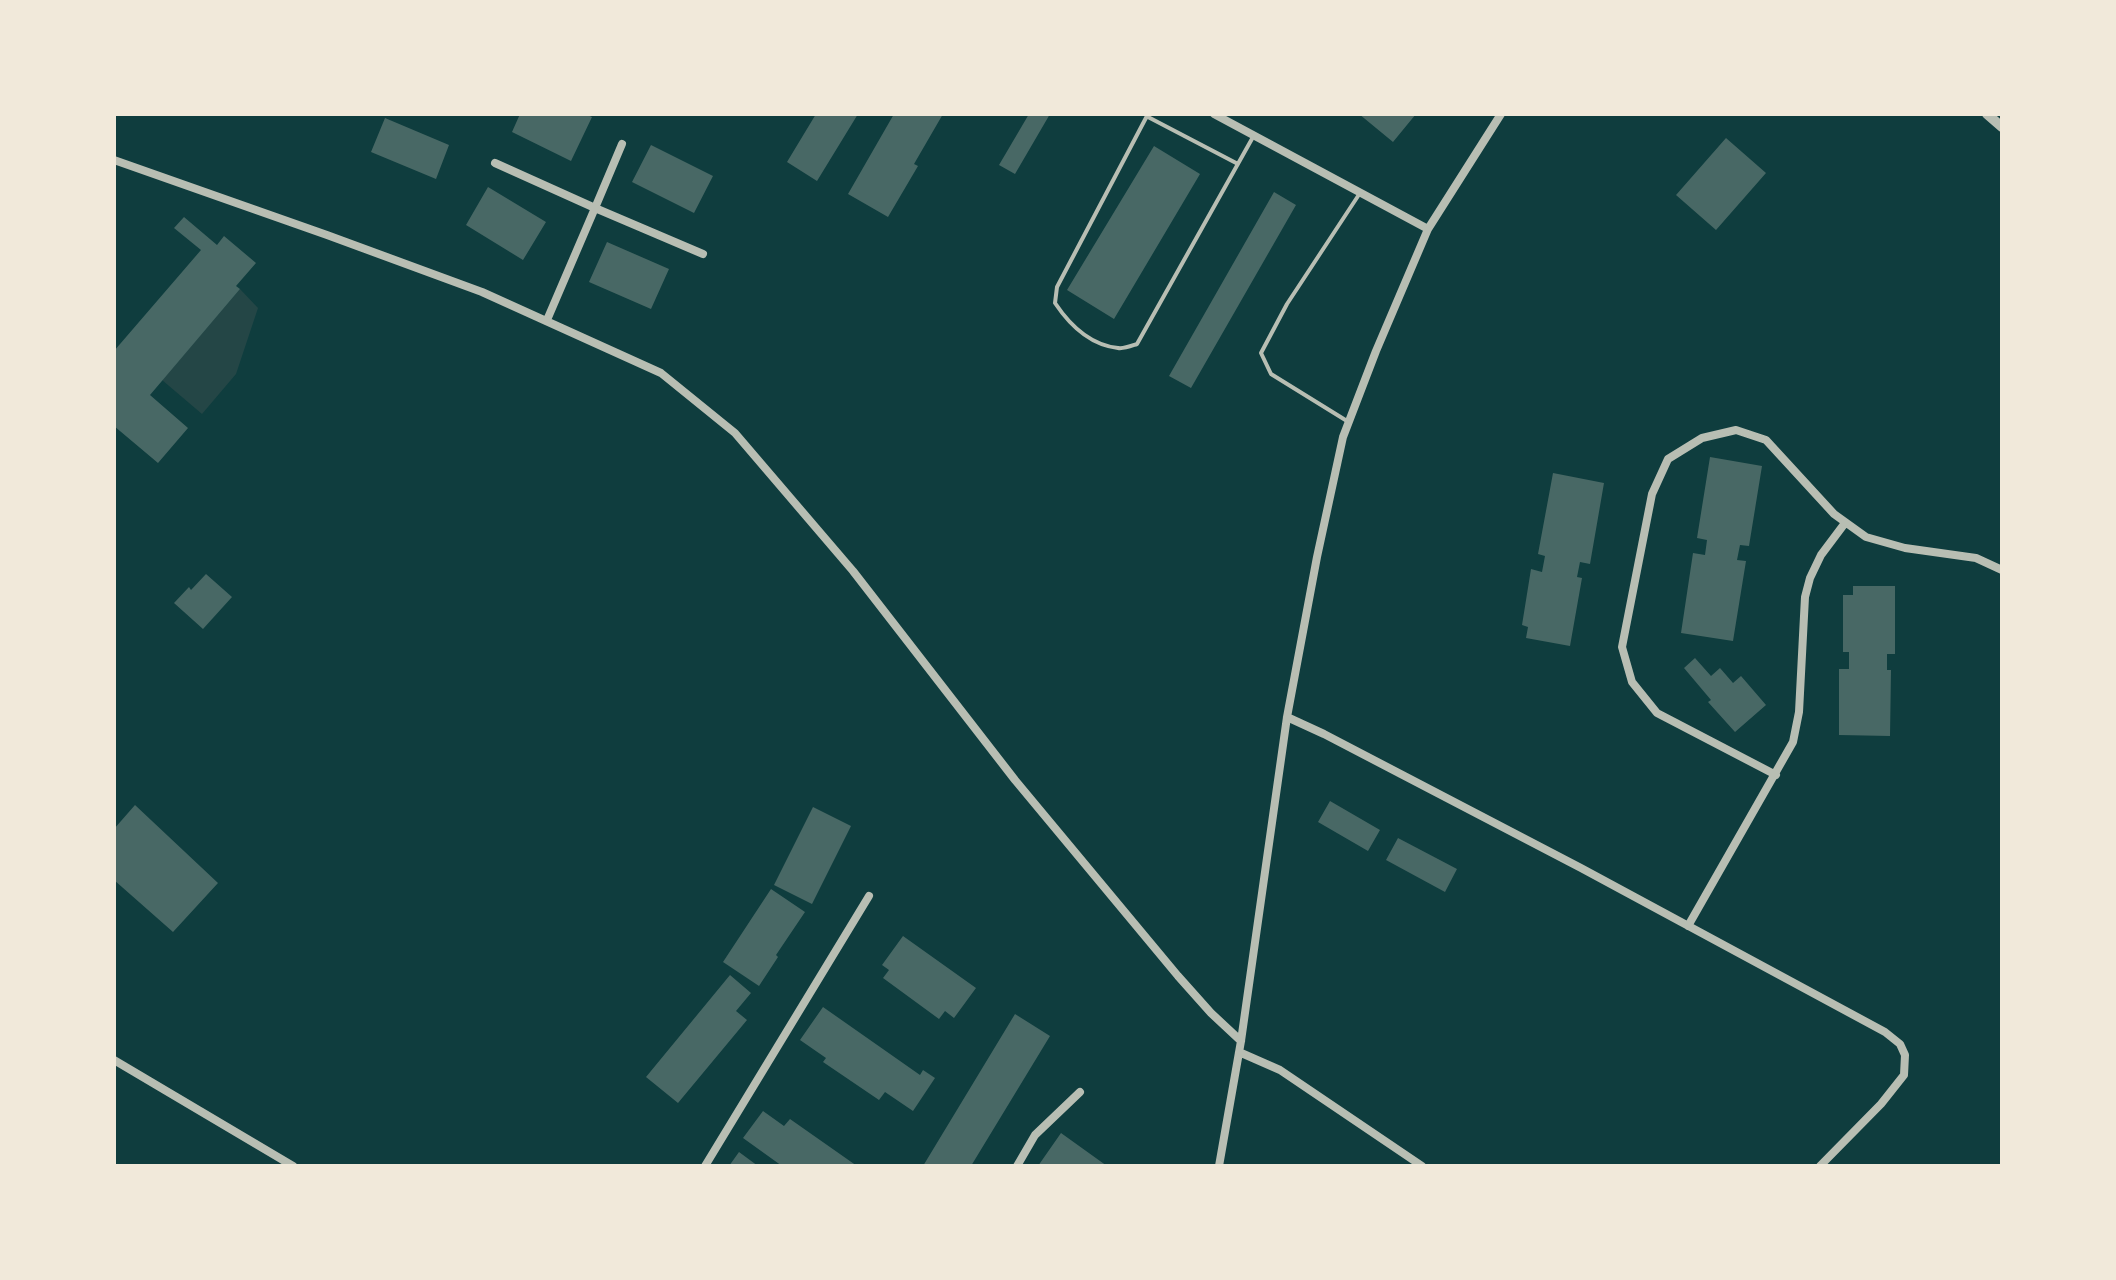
<!DOCTYPE html>
<html>
<head>
<meta charset="utf-8">
<style>
  body { margin:0 }
  #map { position:relative; width:2116px; height:1280px; overflow:hidden; background:#0f3d3e; font-family:"DejaVu Sans",sans-serif }
  canvas { display:block }
  .frame { position:absolute; inset:0; border:116px solid #f1e9da; pointer-events:none }
</style>
</head>
<body>
<div id="map">
<canvas width="2116" height="1280"></canvas>
<div class="frame"></div>
</div>
<script>
const c = document.querySelector('canvas').getContext('2d');
c.lineJoin = 'round';
function fillPath(path, color) {
  c.fillStyle = color;
  c.fill(path, 'evenodd');
}
function strokePath(path, color, width, dash) {
  c.strokeStyle = color;
  c.lineWidth = width;
  c.lineCap = dash ? 'butt' : 'round';
  c.setLineDash(dash || []);
  c.stroke(path);
}
fillPath(new Path2D(`
  M240 289 258 308 236 374 202 414 162 380Z`), '#244646');
fillPath(new Path2D(`
  M520 114H585L592 117 571 161 512 132Z
  M816 114H858L817 181 787 162Z
  M894 114H943L914 164 918 166 888 217 848 194Z
  M1029 114H1050L1015 174 999 165Z
  M1359 114H1416L1393 142Z
  M385 118 449 145 436 179 371 152Z
  M1726 138 1766 173 1716 230 1676 195Z
  M651 145 713 176 694 213 632 182Z
  M1154 146 1200 174 1114 319 1067 290Z
  M488 187 546 222 523 260 466 225Z
  M1274 192 1296 205 1191 388 1169 376Z
  M184 217 217 245 224 236 256 263 236 286 240 289 150 395 188 428 158 463 114 426V351L201 250 174 228Z
  M607 242 669 269 651 309 589 282Z
  M1710 457 1762 466 1749 546 1740 545 1737 560 1746 561 1733 641 1681 633 1693 553 1705 555 1707 540 1697 538Z
  M1553 473 1604 483 1590 564 1580 562 1577 577 1582 578 1570 646 1526 638 1528 627 1522 625 1531 569 1542 572 1545 556 1538 554Z
  M206 574 232 597 203 629 174 603 189 587 191 590Z
  M1853 586H1895V654H1887V670H1891L1890 736 1839 735V669H1849V652H1843V595H1853Z
  M1695 658 1711 676 1720 668 1733 683 1741 676 1766 705 1735 732 1708 702 1711 700 1684 668Z
  M1330 801 1380 830 1368 851 1318 822Z
  M135 805 218 883 173 932 114 880V829Z
  M813 807 851 826 812 904 774 885Z
  M1398 838 1457 869 1445 892 1386 860Z
  M771 889 805 912 776 955 778 957 759 986 723 962Z
  M903 936 976 988 954 1018 945 1011 939 1019 883 978 889 970 882 965Z
  M730 975 751 993 736 1011 747 1020 678 1103 646 1077Z
  M823 1007 920 1075 923 1070 935 1078 913 1111 885 1092 879 1100 823 1062 826 1058 800 1040Z
  M1015 1014 1050 1036 971 1166H923Z
  M763 1111 784 1126 790 1119 857 1166H782L743 1138Z
  M1061 1133 1107 1166H1038Z
  M739 1152 758 1166H729Z`), '#486865');
strokePath(new Path2D(`
  M1148 114 1057 287 1055 303C1069 324 1090 345 1118 348 1124 349 1131 346 1137 344L1253 137
  M1148 117 1238 164
  M1347 421 1271 374 1261 353 1287 304 1360 193`), '#b8beb3', 4);
strokePath(new Path2D(`
  M1214 114 1428 229
  M114 160 327 235 482 292 661 373 735 433 853 571 1015 780 1178 976 1211 1013 1241 1041
  M495 163 595 208 622 144
  M547 320 595 208 703 254
  M1287 717 1324 734 1581 868 1885 1032 1900 1044 1905 1055 1904 1075 1881 1104 1820 1166
  M1776 775 1657 713 1632 682 1622 647 1652 494 1668 459 1702 438 1736 430 1766 440 1834 514 1866 537 1905 548 1976 558 2002 570
  M1688 926 1793 742 1799 712 1805 597 1810 578 1821 555 1845 523
  M1239 1052 1280 1070 1422 1166
  M114 1060 293 1166
  M705 1166 869 896
  M1017 1166 1035 1135 1080 1092
  M1219 1166 1241 1041 1287 717 1317 557 1343 437 1376 351 1428 229 1501 114`), '#b8beb3', 8);
strokePath(new Path2D(`
  M1987 114 2002 127`), '#b8beb3', 10);
</script>
</body>
</html>
